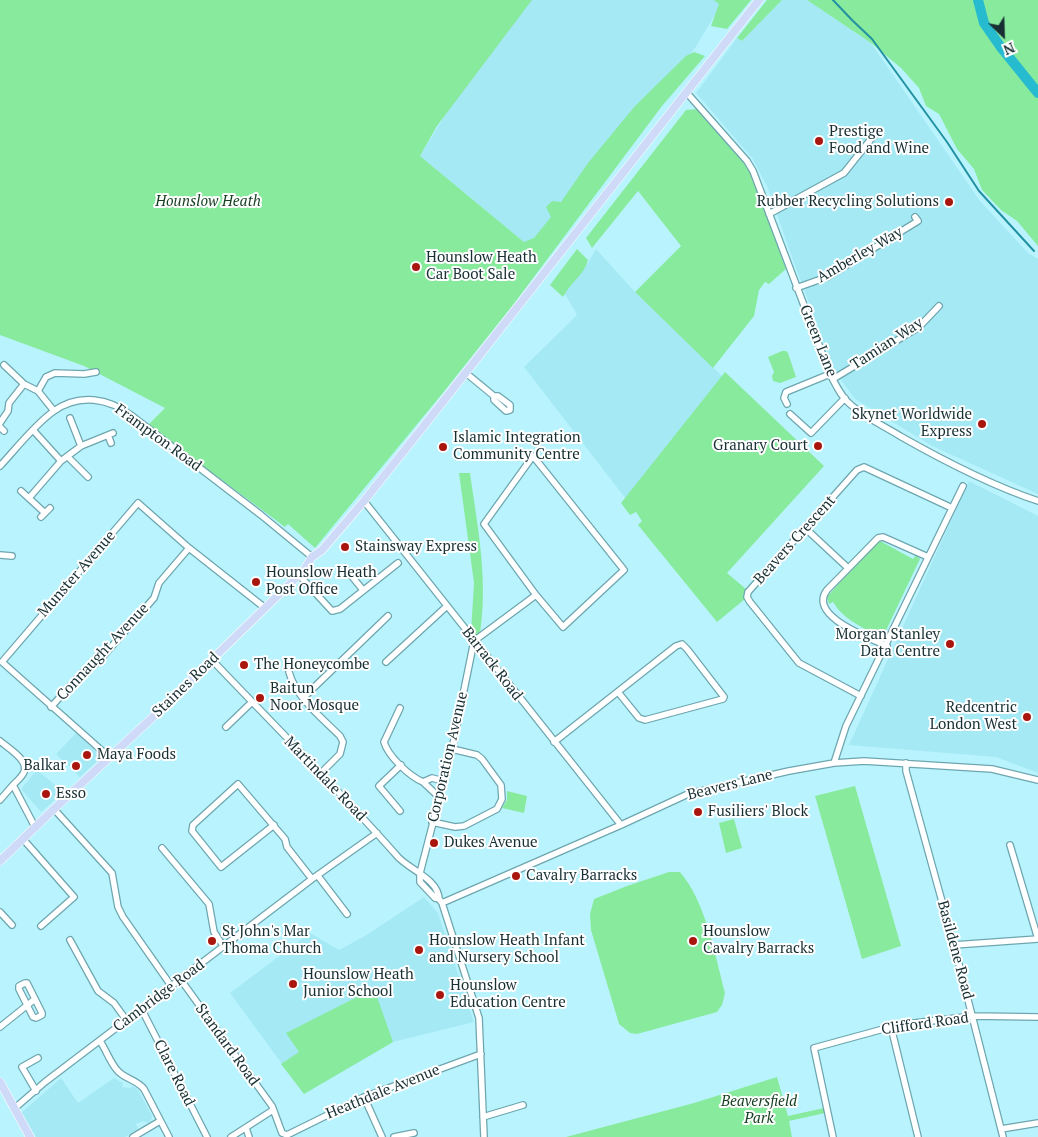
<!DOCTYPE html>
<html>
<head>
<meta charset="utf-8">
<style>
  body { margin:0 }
  #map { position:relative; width:1038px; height:1137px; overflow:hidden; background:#b9f4fe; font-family:"PT Serif",serif }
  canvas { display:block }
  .north { position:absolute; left:978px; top:10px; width:50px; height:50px; -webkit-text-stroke:4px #fff; paint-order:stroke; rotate:156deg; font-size:14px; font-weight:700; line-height:20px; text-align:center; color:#183034 }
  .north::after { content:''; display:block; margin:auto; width:18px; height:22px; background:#183034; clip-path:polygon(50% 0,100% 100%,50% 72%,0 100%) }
</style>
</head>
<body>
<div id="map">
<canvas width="1038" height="1137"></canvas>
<div class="north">N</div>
</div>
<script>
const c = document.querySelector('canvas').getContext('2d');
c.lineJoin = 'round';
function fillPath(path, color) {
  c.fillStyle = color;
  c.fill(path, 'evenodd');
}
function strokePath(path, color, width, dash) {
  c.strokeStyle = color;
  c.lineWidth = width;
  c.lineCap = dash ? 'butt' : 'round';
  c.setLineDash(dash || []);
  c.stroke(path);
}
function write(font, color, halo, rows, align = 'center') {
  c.font = font + ' "PT Serif",serif';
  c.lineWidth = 4;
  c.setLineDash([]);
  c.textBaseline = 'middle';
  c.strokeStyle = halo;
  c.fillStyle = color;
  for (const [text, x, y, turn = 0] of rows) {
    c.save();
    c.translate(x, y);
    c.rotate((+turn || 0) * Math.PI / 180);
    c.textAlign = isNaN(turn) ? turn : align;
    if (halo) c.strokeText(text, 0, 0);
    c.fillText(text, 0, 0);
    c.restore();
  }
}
fillPath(new Path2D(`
  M515 0H724L695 48 530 247 420 156Z
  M782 0H807L871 43 980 201 1028 253 1038 259V494L932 446 855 399 835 372 794 263 767 186 752 158 696 93 737 38 742 41Z
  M596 249 635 292 722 376 626 499 524 367 577 315 562 289 588 263Z
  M969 481 1038 516V773L996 757 849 745Z
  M76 733 103 756 80 777 56 754Z
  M37 770 64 792 41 812 21 789Z
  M424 897 438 913 474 1022 393 1042 304 1094 230 993 310 933 339 950 365 936Z
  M61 1078 78 1103 114 1078 123 1083 122 1087 130 1088 133 1086 138 1090 152 1116 151 1121 147 1123 143 1121 136 1124 138 1129 125 1137H36L21 1113Z`), '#a5e9f5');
fillPath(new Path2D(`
  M0 0H532L437 126 420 156 524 242 534 238 551 217 546 207 552 201 561 202 588 163 635 106 686 56 694 52 705 56 662 106 513 305 442 394 315 548 288 524 285 527 148 425 165 408 84 366 0 335Z
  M714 0H751L727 29 711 26 719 4Z
  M767 0H782L742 41 737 38Z
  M807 0H1038V246L1017 221 1001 210 982 190 974 169 957 149 939 114 926 106 919 88 901 68 871 43Z
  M697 109 744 163 753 177 786 269 769 284 765 282 759 290 754 316 713 368 635 292 681 246 638 191 592 248 586 238 686 110Z
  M577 249 588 260C585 274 570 283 563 297L550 285Z
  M782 351H786L788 353 796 377 780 383 773 381 772 376 774 372 768 357Z
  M725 372 824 466 727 573 746 589 745 599 717 622 638 525 642 521 636 512 630 515 621 503Z
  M459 473H470C478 530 489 582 479 640L471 632 474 583Z
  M878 542H882L913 559 916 555 920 559 881 641 875 640 876 635C860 626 843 619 833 602L829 604 827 597 871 547Z
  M855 786 901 946 862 959 815 796Z
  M507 791 527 796 524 813 502 808 507 800Z
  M734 819 742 848 726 853 719 823Z
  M669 872H680C706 902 715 955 725 993L722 1005 717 1012 637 1034 630 1033 619 1024 591 930 590 914 594 899 627 886Z
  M363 994H376L393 1042 304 1094 281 1064 299 1052 286 1033Z
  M777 1077 788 1116 824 1108 825 1113 789 1121 792 1137H566L694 1103Z`), '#88ea9d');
strokePath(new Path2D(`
  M833 0 852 20 872 39 947 142 979 191 1034 251`), '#2291a1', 2);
strokePath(new Path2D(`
  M978 0 984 23 1000 46 1038 93`), '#27bbd0', 10);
const minor = new Path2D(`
  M687 93 747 161 753 171 830 374C836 385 841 397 851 405 866 418 884 426 900 436 944 461 990 485 1038 501
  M769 214 844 173 875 134
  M796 288 827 277 918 221 915 217
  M4 365 24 384 38 391 54 411
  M466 373 494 396
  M833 379 919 327 939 306
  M38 391 46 377 55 373 84 374 96 372
  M494 396H498L510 405V410L506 411 494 400Z
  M787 404 784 398 786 392 830 374
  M790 414 811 433 845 398
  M70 418 81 446
  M0 423 8 411 9 403 24 384
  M0 427 4 431
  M33 430 61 461 81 446 113 433
  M108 435 111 443
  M68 457 88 477
  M0 466C15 450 36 423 54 411 79 393 109 398 132 416L261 515 312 557
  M21 491 45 513
  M29 498 61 461
  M364 501 621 825
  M41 517 50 508
  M805 528 848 568
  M0 555 12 556
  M345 568 363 590
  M299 575 332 611 340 609 398 563
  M474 641 536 595 484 524 533 456 624 570 563 627 536 595
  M474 641 452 749 420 873V882L435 898 439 899 442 903 479 1018 484 1137
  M887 646C870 638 807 616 827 590L878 538 883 537 928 557
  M212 660C274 725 338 789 398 857 410 870 438 879 439 899
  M386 662 447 606
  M289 672C296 698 321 717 340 736L343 742 340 754 320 774
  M861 696 799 663 750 602 747 597 748 592 857 470 864 467 952 508
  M303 698 388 616
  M51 707 82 673 97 663 154 598 159 583 189 548
  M400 708 384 742C388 756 409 776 423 782L432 778 443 781
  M226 727 252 702
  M0 741C8 748 29 760 24 772 22 777 17 781 13 785
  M554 742C595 710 635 678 676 646L682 644 687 649 724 697 723 699 645 720 639 718 618 692
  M109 757 2 662 138 503 189 548 265 608
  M834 763 846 726 963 486
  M906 763V771L954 945 1003 1137
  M423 782 439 797
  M0 800 13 785 35 827
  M54 809 112 873 118 907 123 917 172 987
  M400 811 379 786 401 765
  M432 822 455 827 464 826 497 809 502 799 501 785 482 759 477 755 452 749
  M274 825 221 867 192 831 193 825 238 784 285 839 287 847 312 879
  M23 839 74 897 41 926
  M1010 845 1038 939
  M162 848 209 904 214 932 224 947
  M318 876 347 914
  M442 903 621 825 688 794 789 771 834 763 864 761 992 769 1038 780
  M0 912 12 925
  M70 940 98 991 114 1003 127 1021
  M954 945 1038 939
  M181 980 272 1106 282 1133 287 1135 364 1097 481 1054
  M25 983H27L42 1013V1015L36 1018 33 1017 19 989V986Z
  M142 1010 207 1137
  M0 1027 35 999
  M891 1027 918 1137
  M100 1041C106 1050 110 1062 117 1070 124 1079 136 1079 144 1089L169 1137
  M36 1091 22 1067 38 1058
  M364 1097 382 1137
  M15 1108 45 1082 312 879 377 833
  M483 1117 523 1105
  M246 1128 249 1137
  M1001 1129 1038 1123
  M133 1137 160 1121
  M231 1137 273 1110
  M394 1137 414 1133
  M833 1137 814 1048 898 1025 973 1016 1038 1017`);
const major = new Path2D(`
  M0 861 54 809 154 716 304 570 312 557 322 550 364 501 423 427 759 0
  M0 1082 30 1137`);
strokePath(minor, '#6da6af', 8);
strokePath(major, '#fff', 9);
strokePath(minor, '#fff', 5.5);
strokePath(major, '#cfdaf8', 8);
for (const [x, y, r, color] of [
  [819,141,5,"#a8160e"],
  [949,202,5,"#a8160e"],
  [416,267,5,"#a8160e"],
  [982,424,5,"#a8160e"],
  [818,446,5,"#a8160e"],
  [443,447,5,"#a8160e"],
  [345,547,5,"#a8160e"],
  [256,582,5,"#a8160e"],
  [950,644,5,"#a8160e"],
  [244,665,5,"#a8160e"],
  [260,698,5,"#a8160e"],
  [1027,717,5,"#a8160e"],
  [87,755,5,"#a8160e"],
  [76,766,5,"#a8160e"],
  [46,794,5,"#a8160e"],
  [698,812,5,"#a8160e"],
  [434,843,5,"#a8160e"],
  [516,876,5,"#a8160e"],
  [212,941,5,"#a8160e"],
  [693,941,5,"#a8160e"],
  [419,950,5,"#a8160e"],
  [293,984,5,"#a8160e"],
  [440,995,5,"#a8160e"]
]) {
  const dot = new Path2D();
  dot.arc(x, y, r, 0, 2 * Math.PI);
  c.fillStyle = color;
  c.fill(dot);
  strokePath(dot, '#fff', 2);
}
write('15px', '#183034', '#fff', [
  ["Prestige",829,132],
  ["Food and Wine",829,149],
  ["Rubber Recycling Solutions",939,202,"right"],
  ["Hounslow Heath",426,258],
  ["Car Boot Sale",426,275],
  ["Skynet Worldwide",972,415,"right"],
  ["Express",972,432,"right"],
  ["Islamic Integration",453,438],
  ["Community Centre",453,455],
  ["Granary Court",808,446,"right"],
  ["Stainsway Express",355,547],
  ["Hounslow Heath",266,573],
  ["Post Office",266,590],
  ["Morgan Stanley",940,635,"right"],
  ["Data Centre",940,652,"right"],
  ["The Honeycombe",254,665],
  ["Baitun",270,689],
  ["Noor Mosque",270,706],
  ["Redcentric",1017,708,"right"],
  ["London West",1017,725,"right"],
  ["Maya Foods",97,755],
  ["Balkar",66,766,"right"],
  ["Esso",56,794],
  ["Fusiliers' Block",708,812],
  ["Dukes Avenue",444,843],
  ["Cavalry Barracks",526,876],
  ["St John's Mar",222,932],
  ["Thoma Church",222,949],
  ["Hounslow",703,932],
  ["Cavalry Barracks",703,949],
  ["Hounslow Heath Infant",429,941],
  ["and Nursery School",429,958],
  ["Hounslow Heath",303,975],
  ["Junior School",303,992],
  ["Hounslow",450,986],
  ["Education Centre",450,1003]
], 'left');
write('italic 15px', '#153f20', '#fff', [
  ["Hounslow Heath",208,202],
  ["Beaversfield",759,1102],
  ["Park",759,1119]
]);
write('15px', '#183034', '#fff', [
  ["Amberley Way",860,255,-30],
  ["Green Lane",818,341,68],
  ["Tamian Way",887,344,-33],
  ["Frampton Road",158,438,36],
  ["Beavers Crescent",795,540,-48],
  ["Munster Avenue",77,574,-49],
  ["Connaught Avenue",103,652,-47],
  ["Barrack Road",492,664,52],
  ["Staines Road",186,685,-44],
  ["Corporation Avenue",448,757,-77],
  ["Martindale Road",325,779,46],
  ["Beavers Lane",730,785,-14],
  ["Basildene Road",955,950,75],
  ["Cambridge Road",159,996,-37],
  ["Clifford Road",925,1024,-8],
  ["Standard Road",227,1045,54],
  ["Clare Road",174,1073,63],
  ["Heathdale Avenue",383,1092,-22]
]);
</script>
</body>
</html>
